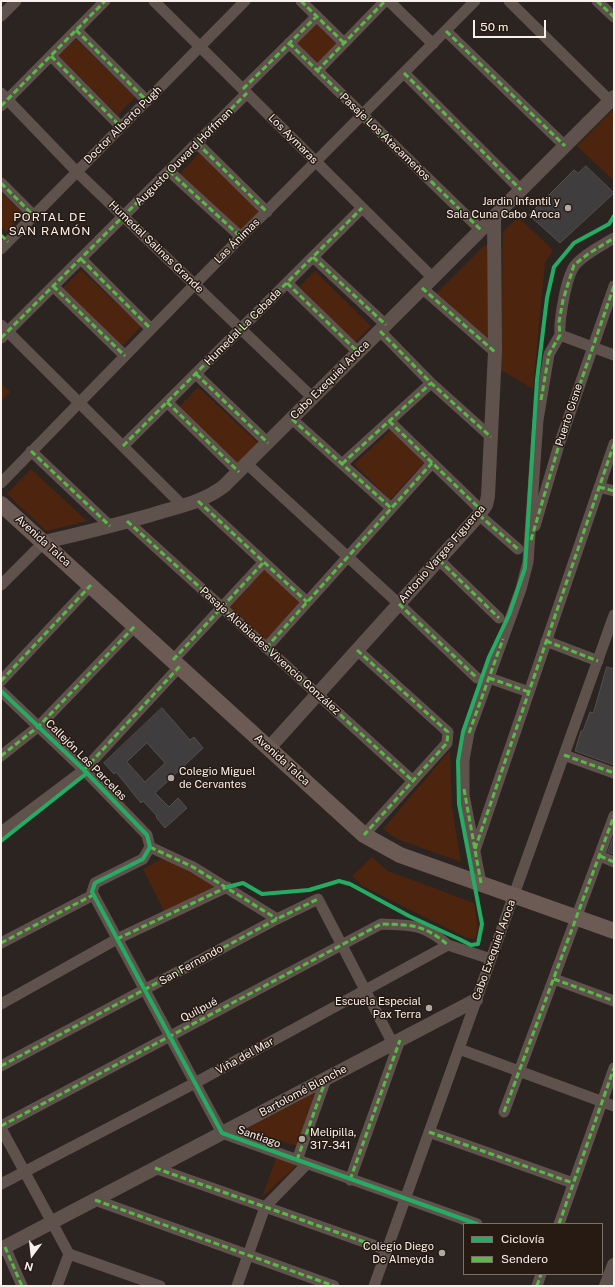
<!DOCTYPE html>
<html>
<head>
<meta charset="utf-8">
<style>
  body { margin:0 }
  #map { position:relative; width:615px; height:1287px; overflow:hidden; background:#2c2421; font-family:"Public Sans",sans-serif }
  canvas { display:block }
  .frame { position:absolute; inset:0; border:2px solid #faf0eb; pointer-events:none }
  .legend { position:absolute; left:463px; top:1223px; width:140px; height:52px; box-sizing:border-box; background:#271a13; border:1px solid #7b7069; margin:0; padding:5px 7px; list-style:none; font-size:12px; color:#faf0eb }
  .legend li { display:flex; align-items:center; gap:8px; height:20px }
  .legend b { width:20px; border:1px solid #7b7069 }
  .north { position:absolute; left:12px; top:1235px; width:40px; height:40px; -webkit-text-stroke:3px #271a13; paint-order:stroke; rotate:195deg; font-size:11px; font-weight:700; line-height:16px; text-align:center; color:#faf0eb }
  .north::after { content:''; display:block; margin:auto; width:14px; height:18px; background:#faf0eb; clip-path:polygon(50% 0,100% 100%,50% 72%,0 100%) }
  .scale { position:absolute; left:473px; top:20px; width:73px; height:18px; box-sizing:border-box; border:2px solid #faf0eb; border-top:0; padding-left:5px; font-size:12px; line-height:14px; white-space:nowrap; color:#faf0eb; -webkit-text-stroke:3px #271a13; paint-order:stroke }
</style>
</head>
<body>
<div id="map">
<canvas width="615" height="1287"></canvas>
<div class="frame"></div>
<ul class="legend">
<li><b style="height:5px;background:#26ab63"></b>Ciclovía</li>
<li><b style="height:5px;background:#58b947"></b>Sendero</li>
</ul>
<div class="north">N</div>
<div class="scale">50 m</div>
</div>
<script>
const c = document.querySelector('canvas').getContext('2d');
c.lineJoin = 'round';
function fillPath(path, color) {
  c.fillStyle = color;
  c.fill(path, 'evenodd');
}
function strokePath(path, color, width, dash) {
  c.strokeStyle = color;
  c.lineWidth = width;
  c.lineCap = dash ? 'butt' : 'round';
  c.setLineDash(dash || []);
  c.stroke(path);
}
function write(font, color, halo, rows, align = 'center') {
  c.font = font + ' "Public Sans",sans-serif';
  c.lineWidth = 3;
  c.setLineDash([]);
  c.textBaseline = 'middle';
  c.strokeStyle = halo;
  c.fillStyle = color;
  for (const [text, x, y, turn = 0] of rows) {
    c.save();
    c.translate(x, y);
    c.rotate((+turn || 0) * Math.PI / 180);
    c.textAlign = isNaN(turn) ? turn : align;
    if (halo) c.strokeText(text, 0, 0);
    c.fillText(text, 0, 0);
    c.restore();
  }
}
fillPath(new Path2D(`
  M315 23 340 46 320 67 296 44Z
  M76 39 135 97 118 115 58 56Z
  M614 109V181L577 146Z
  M199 153 260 210 240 230 180 174Z
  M1 192 24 214 6 232 1 227Z
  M518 217 553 250 545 263 533 389 501 370 503 232Z
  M489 244 491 344 436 294 483 247Z
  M81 270 141 326 122 347 61 290Z
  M315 271 371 326 355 342 299 287Z
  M1 383 10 392 1 401Z
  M198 387 258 443 239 464 178 408Z
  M391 430 424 463 390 500 354 464Z
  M31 469 87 521 46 531 7 494Z
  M264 568 301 603 266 640 229 606Z
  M450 750 452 807 461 862 397 839 383 829Z
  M372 857 388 871 474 903 478 929 475 939 465 937 363 886 352 876Z
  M163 858 218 886 164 911 143 869Z
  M317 1089 297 1146 239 1127Z
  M277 1156 294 1163 295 1167 262 1197Z`), '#4d240d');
const building = new Path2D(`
  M586 166 614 193 560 243 529 215 574 170 578 173Z
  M607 667 614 669V765L575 751 581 731H583L590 712 593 713Z
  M162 708 190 740 194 737 203 748 155 793 169 807 178 798 187 808 165 828 156 817 157 816 143 801 141 803 116 772 114 774 104 763ZM147 743 165 763 145 782 127 762Z
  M614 836V854L608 852Z`);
fillPath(building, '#403d3e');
strokePath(building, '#524f51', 1);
strokePath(new Path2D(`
  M154 1 433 278
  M301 1 344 43
  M389 1 433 44
  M509 1 610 101
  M597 1 614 17
  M1 16 16 1
  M76 30 147 101
  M446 31 565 146
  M289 43 481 230
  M51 56 121 127
  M317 71 385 1
  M404 73 521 190
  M243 89 317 16
  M1 93 77 172 313 398
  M1 106 105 1
  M197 143 267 212
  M169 171 241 237
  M1 183 34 216
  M1 249 245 1
  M313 257 386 325
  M81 259 151 329
  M287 283 358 352
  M53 286 125 356
  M422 288 495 352
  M1 325 183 506
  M380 331 431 383 491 437
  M560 335C559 320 566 275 576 264 586 253 601 246 614 238
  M560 335 614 355
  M1 338 247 93
  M196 374 268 443
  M167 402 239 472
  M292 419 391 508
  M389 421 482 511
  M123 446 362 208
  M31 451 110 526
  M247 464 399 604 477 678
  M342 464 431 383
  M1 483 241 237 475 1
  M599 487 614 491
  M198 501 307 602
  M479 515 518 549
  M127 521 413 781
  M535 526 559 445 614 286
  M439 560 499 618
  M1 585 44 542
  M546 641 598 661
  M266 648 432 463
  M357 650 448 732 447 743 364 835
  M173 660 263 563
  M489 678 529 692
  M1 681 91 585
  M1 691 84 770 147 835 150 847 143 859 95 883 92 892 222 1133 477 1224
  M564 755 614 773
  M1 756 39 726 135 626
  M1 832 84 770 180 666
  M150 847 193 867 277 919
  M475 850 614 444
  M600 856 614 862
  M481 883 464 795V760L469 732 521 589 528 562 538 420 549 354 560 335
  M1 943 93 895
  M554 979 614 1001
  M1 1004 117 939 227 887
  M459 1049 614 1106
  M1 1066 277 919 318 899 393 1044
  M504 1112 614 816
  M1 1126 381 924C413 925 423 924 448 945
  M1 1128 69 1254 160 1286
  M429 1132 573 1183
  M297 1160 326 1079
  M155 1168 387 1250
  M350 1180 400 1040
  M1 1184 195 1083 448 945 491 959
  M95 1200 334 1286
  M559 1224 614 1068
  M5 1247 22 1286
  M57 1286 69 1254
  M237 1286 265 1207 307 1164
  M374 1286 614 615
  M537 1286 541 1274`), '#5f524c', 11);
strokePath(new Path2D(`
  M44 542C80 534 115 525 151 515 176 507 202 503 224 486L614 97
  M269 748 479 515 486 505 488 496 495 352 494 216
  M1 1249 476 1000
  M606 1286 614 1265`), '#5f524c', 14);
strokePath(new Path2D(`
  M1 504 364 835 400 855 614 931`), '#6b5b54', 16);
strokePath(new Path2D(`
  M301 1 344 43
  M597 1 614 17
  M76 30 147 101
  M446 31 565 146
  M289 43 481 230
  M51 56 121 127
  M317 71 385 1
  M404 73 521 190
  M243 89 317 16
  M1 106 105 1
  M197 143 267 212
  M169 171 241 237
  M1 183 34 216
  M1 235 8 242
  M313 257 386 325
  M81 259 151 329
  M287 283 358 352
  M53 286 125 356
  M422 288 495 352
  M380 331 431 383 491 437
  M1 338 247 93
  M196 374 268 443
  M541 400 549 354 560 335 559 322 563 300 574 265 588 254 614 238
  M167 402 239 472
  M292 419 391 508
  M389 421 482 511
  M123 446 362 208
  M31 451 110 526
  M342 464 431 383
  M599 487 614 491
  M198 501 307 602
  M479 515 518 549
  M127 521 413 781
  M531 540 559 445 614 286
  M439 560 499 618
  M399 604 477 678
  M546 641 598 661
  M266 648 432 463
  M357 650 448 732 447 743 364 835
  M173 660 263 563
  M489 678 529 692
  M1 681 91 585
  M469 733 503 639
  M564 755 614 773
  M1 756 39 726 135 626
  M84 770 180 666
  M464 789 481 883
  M150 847 193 867 277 919
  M475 849 614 444
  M600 856 614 862
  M117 939 227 887
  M1 943 93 895
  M554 979 614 1001
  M1 1066 277 919 318 899
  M504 1112 614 816
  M1 1126 381 924C413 925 423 924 448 945
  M429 1132 573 1183
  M297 1160 326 1079
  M155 1168 387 1250
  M350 1180 400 1040
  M95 1200 334 1286
  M559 1224 614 1068
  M5 1247 22 1286
  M537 1286 541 1274`), '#58b947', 3, [6, 3]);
strokePath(new Path2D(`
  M1 691 84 770 147 835 150 847 143 859 95 883 92 892 222 1133 477 1224
  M1 841 87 773
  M227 887 243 883 262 894 309 890 339 881 350 884 409 916 459 939 471 945 478 944 482 924 459 804 458 761 463 732 489 657 509 615 525 568 537 380 547 298 554 267 574 243 609 224 614 216`), '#26ab63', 4);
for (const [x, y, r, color] of [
  [568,208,4,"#b2a9a4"],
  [171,778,4,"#b2a9a4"],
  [429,1008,4,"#b2a9a4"],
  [302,1139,4,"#b2a9a4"],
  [442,1253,4,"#b2a9a4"]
]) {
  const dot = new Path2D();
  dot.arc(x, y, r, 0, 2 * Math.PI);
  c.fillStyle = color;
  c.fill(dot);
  strokePath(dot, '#271a13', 1.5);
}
write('11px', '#faf0eb', '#271a13', [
  ["Doctor Alberto Pugh",123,125,-45],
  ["Pasaje Los Atacameños",385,137,44],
  ["Los Aymaras",293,139,45],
  ["Augusto Ouward Hoffman",184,157,-45],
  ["Las Ánimas",237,241,-45],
  ["Humedal Salinas Grande",156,247,44],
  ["Humedal La Cebada",243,327,-45],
  ["Cabo Exequiel Aroca",330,380,-45],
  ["Puerto Cisne",569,415,-72],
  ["Avenida Talca",43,541,42],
  ["Antonio Vargas Figueroa",442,554,-49],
  ["Pasaje Alcibiades Vivencio González",270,651,42],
  ["Callejón Las Parcelas",86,760,45],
  ["Avenida Talca",282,760,42],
  ["Cabo Exequiel Aroca",494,950,-70],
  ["San Fernando",191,965,-29],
  ["Quilpué",199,1010,-28],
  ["Viña del Mar",245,1056,-29],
  ["Bartolomé Blanche",303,1091,-28],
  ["Santiago",259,1137,20]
]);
write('11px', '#faf0eb', '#271a13', [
  ["Jardin Infantil y",560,202],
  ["Sala Cuna Cabo Aroca",560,215],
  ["Colegio Miguel",179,772,"left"],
  ["de Cervantes",179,785,"left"],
  ["Escuela Especial",421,1002],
  ["Pax Terra",421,1015],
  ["Melipilla,",310,1133,"left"],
  ["317-341",310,1146,"left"],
  ["Colegio Diego",434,1247],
  ["De Almeyda",434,1260]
], 'right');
c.letterSpacing = '1px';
write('12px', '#faf0eb', '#271a13', [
  ["PORTAL DE",50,217],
  ["SAN RAMÓN",50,231]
]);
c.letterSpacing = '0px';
</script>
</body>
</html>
